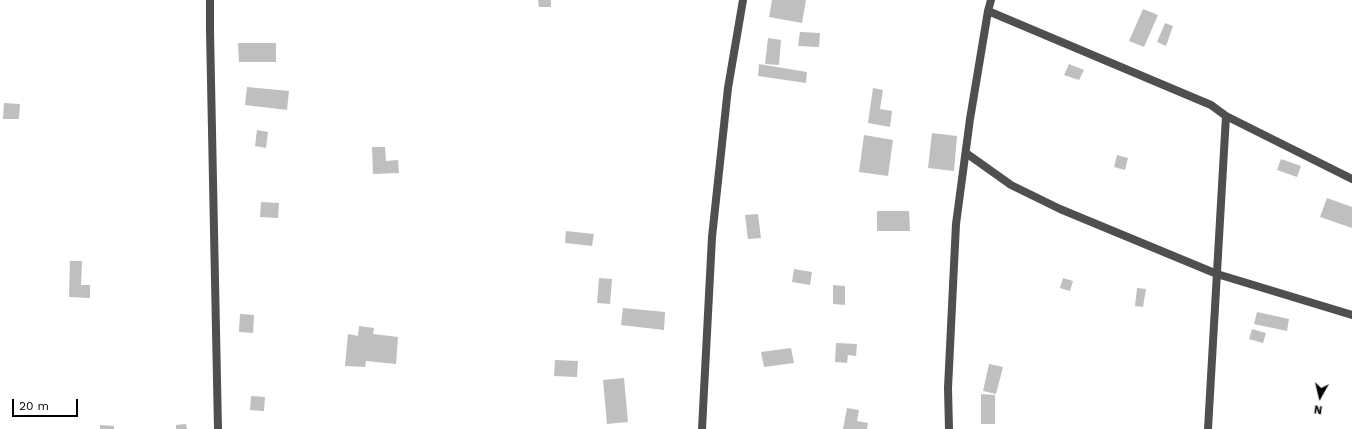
<!DOCTYPE html>
<html>
<head>
<meta charset="utf-8">
<style>
  body { margin:0 }
  #map { position:relative; width:1352px; height:429px; overflow:hidden; background:#fff; font-family:"Work Sans",sans-serif }
  canvas { display:block }
  .north { position:absolute; left:1300px; top:377px; width:40px; height:40px; -webkit-text-stroke:3px #fff; paint-order:stroke; rotate:188deg; font-size:11px; font-weight:700; line-height:16px; text-align:center; color:#000 }
  .north::after { content:''; display:block; margin:auto; width:14px; height:18px; background:#000; clip-path:polygon(50% 0,100% 100%,50% 72%,0 100%) }
  .scale { position:absolute; left:12px; top:399px; width:66px; height:18px; box-sizing:border-box; border:2px solid #000; border-top:0; padding-left:5px; font-size:12px; line-height:14px; white-space:nowrap; color:#000; -webkit-text-stroke:3px #fff; paint-order:stroke }
</style>
</head>
<body>
<div id="map">
<canvas width="1352" height="429"></canvas>
<div class="north">N</div>
<div class="scale">20 m</div>
</div>
<script>
const c = document.querySelector('canvas').getContext('2d');
c.lineJoin = 'round';
function fillPath(path, color) {
  c.fillStyle = color;
  c.fill(path, 'evenodd');
}
function strokePath(path, color, width, dash) {
  c.strokeStyle = color;
  c.lineWidth = width;
  c.lineCap = dash ? 'butt' : 'round';
  c.setLineDash(dash || []);
  c.stroke(path);
}
fillPath(new Path2D(`
  M538 0H551V7H539Z
  M772 0H806L802 23 769 17Z
  M1143 9 1158 15 1144 47 1129 41Z
  M1165 23 1173 26 1166 46 1157 42Z
  M800 32 820 33 819 47 798 46Z
  M768 38 781 40 779 65 765 64Z
  M238 43H276V62H239Z
  M759 64 807 72 806 83 758 76Z
  M1069 64 1084 70 1079 80 1064 75Z
  M247 87 289 91 287 110 245 105Z
  M873 88 883 90 880 109 892 111 890 127 868 123Z
  M4 103 20 104 19 119H3Z
  M257 130 268 132 266 148 255 146Z
  M932 133 957 136 954 171 928 168Z
  M864 135 893 140 888 176 859 172Z
  M372 147H385L386 161 398 160 399 173 373 174Z
  M1117 155 1128 158 1125 170 1114 167Z
  M1281 159 1301 166 1297 177 1277 170Z
  M1327 198 1352 207V228L1320 217Z
  M261 202 279 203 278 218 260 217Z
  M877 211H909L910 231H877Z
  M758 214 761 238 748 239 745 215Z
  M566 231 594 234 592 246 565 243Z
  M70 261H82L81 285H90V298L69 297Z
  M794 269 812 272 810 285 792 282Z
  M599 278 612 279 610 304 597 303Z
  M1063 278 1073 281 1070 291 1060 288Z
  M833 285 845 286V305L833 304Z
  M1137 288 1146 289 1143 307 1135 306Z
  M623 308 665 312 664 330 621 325Z
  M1257 312 1289 319 1287 331 1254 324Z
  M240 314 254 315 253 333 239 332Z
  M359 326 374 328 373 334 398 337 396 364 366 361 365 367 345 366 348 334 358 336Z
  M1252 329 1266 333 1263 343 1249 339Z
  M836 343 857 344 856 356 848 355 847 363 835 362Z
  M791 348 794 363 764 367 761 352Z
  M555 360 578 361 577 377 554 376Z
  M989 364 1003 367 996 394 983 391Z
  M624 378 628 422 607 424 603 380Z
  M981 394 995 395V424H981Z
  M251 396 265 397 264 411 250 410Z
  M847 408 859 410 857 421 868 423 867 429H843Z
  M186 424 187 429H176V425Z
  M100 425 114 426V429H100Z`), '#bfbfbf');
strokePath(new Path2D(`
  M210 0V31L218 429
  M988 11 1211 105 1226 116 1208 429
  M1226 116 1352 179
  M966 153 1011 185 1060 209 1217 274 1352 315
  M702 429 712 237 728 88 743 0
  M949 429 948 388 956 224 970 119 988 11 991 0`), '#4f4f4f', 8);
</script>
</body>
</html>
